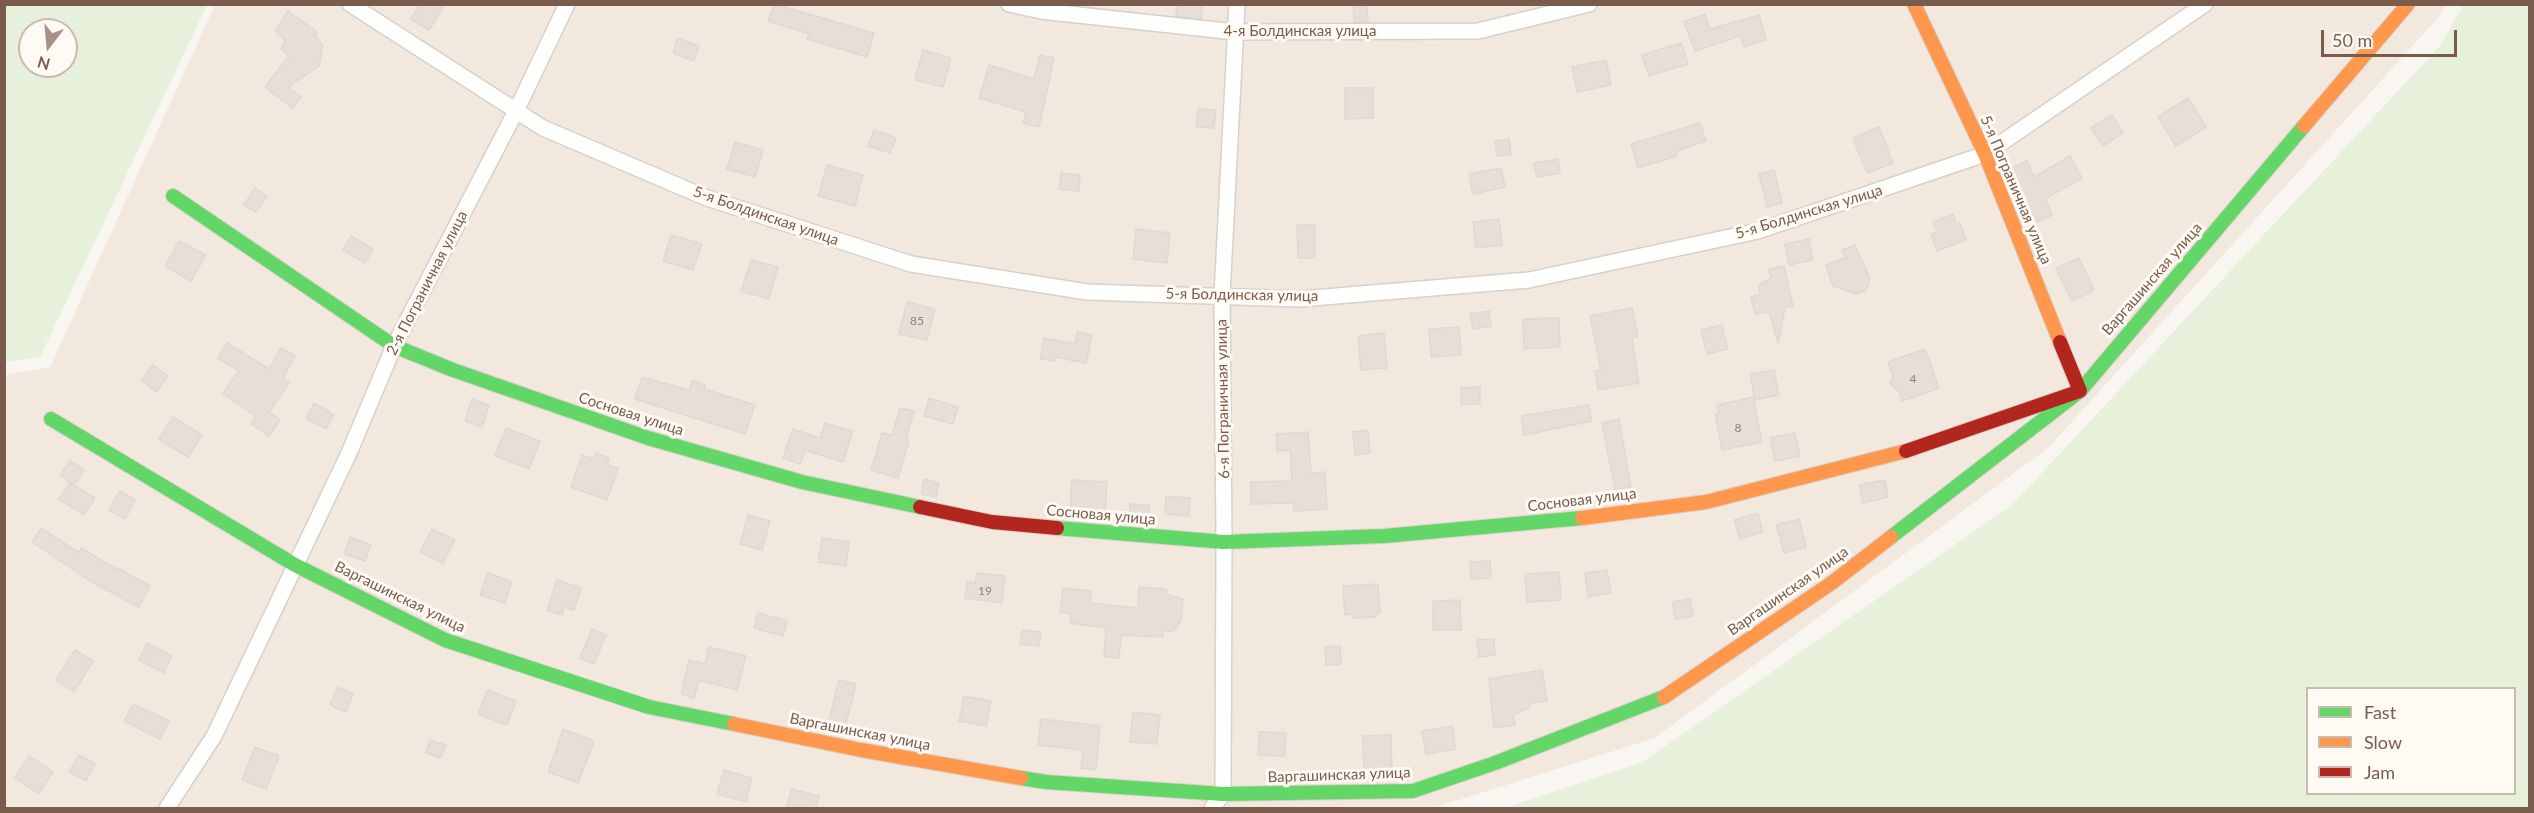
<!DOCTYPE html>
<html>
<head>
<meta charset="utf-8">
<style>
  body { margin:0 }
  #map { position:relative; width:2534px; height:813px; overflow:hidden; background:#f9f5f0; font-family:Lato,sans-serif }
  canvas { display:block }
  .frame { position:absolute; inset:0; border:6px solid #7a5c4d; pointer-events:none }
  .legend { position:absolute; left:2306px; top:687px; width:210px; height:108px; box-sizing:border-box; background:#fffaf3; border:2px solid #cabbb1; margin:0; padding:8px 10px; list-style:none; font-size:18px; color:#7a5c4d }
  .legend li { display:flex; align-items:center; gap:12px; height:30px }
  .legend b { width:30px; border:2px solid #cabbb1 }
  .north { position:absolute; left:18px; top:18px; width:60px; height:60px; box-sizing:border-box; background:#fffaf3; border:2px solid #cabbb1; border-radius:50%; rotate:196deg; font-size:16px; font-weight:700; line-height:24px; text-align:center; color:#7a5c4d }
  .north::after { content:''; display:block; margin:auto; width:21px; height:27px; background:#a69286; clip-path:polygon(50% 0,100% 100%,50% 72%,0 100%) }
  .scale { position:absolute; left:2321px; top:30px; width:136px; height:27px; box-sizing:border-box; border:3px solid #7a5c4d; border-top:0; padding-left:8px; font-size:18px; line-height:21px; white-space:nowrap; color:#7a5c4d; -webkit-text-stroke:4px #fffaf3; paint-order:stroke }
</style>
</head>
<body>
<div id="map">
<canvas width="2534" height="813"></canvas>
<div class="frame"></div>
<ul class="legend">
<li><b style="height:8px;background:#63d668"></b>Fast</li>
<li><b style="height:8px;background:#ff974d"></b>Slow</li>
<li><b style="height:8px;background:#b3261e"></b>Jam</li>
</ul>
<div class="north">N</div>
<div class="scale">50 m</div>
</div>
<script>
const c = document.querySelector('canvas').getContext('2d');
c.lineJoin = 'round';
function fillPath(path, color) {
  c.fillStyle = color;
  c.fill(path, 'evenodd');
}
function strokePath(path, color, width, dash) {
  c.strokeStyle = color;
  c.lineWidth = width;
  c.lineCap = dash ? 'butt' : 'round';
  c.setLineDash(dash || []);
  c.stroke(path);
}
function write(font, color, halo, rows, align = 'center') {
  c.font = font + ' Lato,sans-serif';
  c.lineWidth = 6;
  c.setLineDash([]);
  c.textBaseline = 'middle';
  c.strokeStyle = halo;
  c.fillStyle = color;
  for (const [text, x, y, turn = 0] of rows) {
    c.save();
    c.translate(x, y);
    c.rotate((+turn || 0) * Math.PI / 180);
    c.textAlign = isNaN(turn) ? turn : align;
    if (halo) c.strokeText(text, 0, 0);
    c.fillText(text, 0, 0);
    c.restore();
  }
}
fillPath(new Path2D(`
  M215 5H2446L2436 20 2048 448 1655 738 1433 808H5V375L50 367Z`), '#f2e8de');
fillPath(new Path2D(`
  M5 4 207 5 40 357 5 362ZM30 30H66V66H30Z
  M2464 4 2529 5V808H1505L1641 763 2012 505 2439 47ZM2308 688H2514V794H2308Z`), '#e7f0db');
const building = new Path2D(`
  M420 4H445L429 30 411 19Z
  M774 4 874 33 867 57 807 39 809 34 768 21Z
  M1177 4H1203L1201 19 1176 16Z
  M1353 4H1367L1368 22H1354Z
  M288 11 317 32 315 36 323 45 319 66 288 87 301 97 292 108 265 87 289 56 281 49 285 40 275 31Z
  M1705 14 1710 29 1759 15 1766 40 1744 47 1740 36 1695 51 1684 22Z
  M678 38 699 46 694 61 673 53Z
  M1681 43 1688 64 1649 76 1642 55Z
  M923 50 951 58 943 87 915 80Z
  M1040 55 1054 58 1039 127 1023 123 1026 112 979 98 989 65 1034 79Z
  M1606 60 1611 85 1577 92 1572 67Z
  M1345 88H1373V118L1345 119Z
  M2188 98 2206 127 2176 146 2158 117Z
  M1198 109 1216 110 1214 128 1196 127Z
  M2112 115 2123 133 2103 146 2091 128Z
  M1700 123 1706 141 1676 151 1677 156 1638 168 1631 144Z
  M1879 127 1893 163 1867 173 1853 138Z
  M874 130 896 138 890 153 868 146Z
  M1509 139 1511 155 1497 156 1495 141Z
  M735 142 763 150 755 177 727 169Z
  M2070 156 2082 178 2045 199 2052 215 2035 223 2010 169 2027 161 2034 177Z
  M1558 159 1560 173 1537 177 1534 163Z
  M827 165 863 175 855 206 818 196Z
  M1501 168 1505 187 1473 194 1469 174Z
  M1774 170 1782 203 1767 207 1759 174Z
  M1061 173 1080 175 1079 191 1059 189Z
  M255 188 267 196 256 212 244 205Z
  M1953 214 1957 224 1960 223 1966 240 1937 251 1931 234 1937 232 1933 222Z
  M1499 219 1502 245 1476 248 1473 222Z
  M1297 225H1315V258H1298Z
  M1136 229 1170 233 1167 263 1133 259Z
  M671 235 702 244 693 270 663 261Z
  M351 236 373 249 365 263 343 250Z
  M1809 239 1813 260 1789 265 1785 244Z
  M179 241 206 255 191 281 165 266Z
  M1855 245 1870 278 1866 290 1857 294 1833 286 1826 265 1846 257 1842 250Z
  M2079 258 2094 290 2072 301 2056 268Z
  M751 260 778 267 769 299 741 291Z
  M1784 266 1793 306 1785 308 1778 343 1769 312 1755 314 1751 297 1760 294 1759 285 1771 278 1769 269Z
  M907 302 935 309 927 340 899 334Z
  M1632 308 1638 336 1632 338 1639 383 1598 390 1595 371 1601 370 1590 316Z
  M1489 311 1491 326 1473 329 1470 314Z
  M1559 318 1560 347 1524 349 1523 319Z
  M1722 325 1728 349 1707 354 1701 330Z
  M1459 327 1461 355 1431 357 1429 329Z
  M1077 332 1092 335 1086 363 1055 357V361L1040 359 1044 338 1075 344Z
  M1384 333 1387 368 1361 370 1358 336Z
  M227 343 269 369 281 348 295 356 283 378 289 383 269 412 280 420 269 436 251 424 256 417 223 393 239 371 218 358Z
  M1925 349 1939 388 1902 401 1899 392 1890 383 1893 375 1888 362Z
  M153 365 168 376 156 392 141 380Z
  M1774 370 1779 395 1755 400 1750 374Z
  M642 377 689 390 692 380 705 385 704 389 755 405 745 434 635 399Z
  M1480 387V404H1461V388Z
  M1753 397 1762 442 1722 450 1715 414 1719 413 1717 405Z
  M929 398 958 407 953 424 924 416Z
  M472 399 489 405 482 427 465 421Z
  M314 403 334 415 326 429 306 418Z
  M1589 405 1592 421 1524 435 1521 416Z
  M900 408 914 411 906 439 909 440 898 478 871 470 882 433 892 435Z
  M173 417 202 435 188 457 159 439Z
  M1619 419 1631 487 1615 489 1602 423Z
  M825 423 853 431 843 462 805 450 800 464 783 458 793 429 820 438Z
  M506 428 540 441 529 469 495 456Z
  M1368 430 1370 453 1355 455 1353 432Z
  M1308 432 1311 473 1325 472 1327 509 1294 511 1293 503 1251 504V482L1292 481 1290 450 1277 451 1276 434Z
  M1795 433 1800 456 1775 461 1770 438Z
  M596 453 609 458 607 465 618 468 607 500 571 487 582 455 594 459Z
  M70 461 84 470 74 485 60 475Z
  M924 479 939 483 936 497 921 494Z
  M1072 480 1107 482 1105 514 1070 512Z
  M1885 480 1888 497 1863 503 1859 485Z
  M70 483 95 498 84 515 59 499Z
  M120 491 135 500 125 519 109 510Z
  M1166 496 1190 498 1189 516 1165 514Z
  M1130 504 1149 505 1148 523 1129 521Z
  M1758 513 1763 532 1740 539 1734 520Z
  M748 515 770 521 762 550 740 544Z
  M1799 519 1806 547 1784 553 1776 525Z
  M41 528 79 553 81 548 117 570 118 568 150 586 139 607 90 581 32 542Z
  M432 529 455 540 443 563 420 552Z
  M350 537 371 545 365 561 344 554Z
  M822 538 849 542 846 566 818 562Z
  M1490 561 1491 578 1471 579 1470 562Z
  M1607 570 1611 593 1588 597 1585 573Z
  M1559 572 1561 600 1527 602 1525 574Z
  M488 573 512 582 505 603 480 595Z
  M977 573 1005 576 1002 603 965 598 967 582 975 583Z
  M557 580 581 588 574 610 564 607 562 615 547 610Z
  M1378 584 1380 613 1376 614V617L1353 618V614L1345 615 1343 586Z
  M1139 587 1166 589 1168 595 1183 599 1181 621 1173 631H1164L1163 637 1121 635 1119 658 1104 657 1106 628 1070 623 1071 614 1060 612 1063 588 1091 591 1090 603 1138 608Z
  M1690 599 1693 616 1675 619 1672 602Z
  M1460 600 1461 630H1433V601Z
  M758 613 787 621 783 636 754 628Z
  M592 629 606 635 594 664 580 658Z
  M1022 630 1041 632 1039 646 1020 644Z
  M1494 639 1495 655 1479 657 1477 640Z
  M147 643 172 656 164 673 139 660Z
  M1340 646 1341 664 1326 665 1325 647Z
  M709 647 746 656 737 690 699 680 694 698 681 694 689 660 705 664Z
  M75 650 93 661 74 692 56 680Z
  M1542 670 1547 701 1531 703 1529 708 1513 715 1515 725 1494 728 1489 679Z
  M839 680 856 684 845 728 828 724Z
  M338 687 353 694 346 712 330 705Z
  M487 690 516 701 507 725 478 714Z
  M964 696 991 701 986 726 959 721Z
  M133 704 169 721 160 739 124 721Z
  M1133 712 1160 715 1157 744 1130 742Z
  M1041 719 1100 726 1096 770 1081 768 1083 750 1038 745Z
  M1452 726 1456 749 1426 754 1422 731Z
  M563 729 594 741 578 783 548 772Z
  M1259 732 1286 733 1285 756 1258 755Z
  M1391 735 1392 774 1364 775 1363 736Z
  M430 740 446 745 441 758 426 753Z
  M255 747 279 756 266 789 242 780Z
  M79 755 95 764 86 781 69 772Z
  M30 756 53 772 38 794 15 777Z
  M724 770 752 778 746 802 717 794Z
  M792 789 819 796 816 808H786Z`);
fillPath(building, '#e6ded7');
strokePath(building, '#e2d8d2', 1.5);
const street = new Path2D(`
  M350 4 543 128 707 198 911 264 1087 292 1300 299 1529 280 1758 231 1985 154 2205 4
  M1009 4 1041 11 1235 32 1478 31 1589 4
  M167 808 214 736 349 453 394 346 517 109 567 4
  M1212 808 1223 794 1224 542 1222 296 1237 4`);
const fast = new Path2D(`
  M173 196 394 346 453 370 648 438 802 482 920 507
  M51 419 295 565 445 640 649 707 734 724
  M1057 528 1224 542 1384 536 1582 518
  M1891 537 2080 391 2304 126
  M1021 778 1046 782 1223 794 1413 791 1495 763 1664 697`);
const slow = new Path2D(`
  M1914 4 1985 154 2060 342
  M2304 126 2408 4
  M1582 518 1706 502 1906 451
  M1664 697 1833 582 1891 537
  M734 724 861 750 1021 778`);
const jam = new Path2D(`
  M1906 451 2080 391 2060 342
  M920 507 992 522 1057 528`);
strokePath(street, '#d7d1cb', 18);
strokePath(fast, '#d9d2cb', 16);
strokePath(slow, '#d9d2cb', 16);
strokePath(jam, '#d9d2cb', 16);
strokePath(street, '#fefefd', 15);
strokePath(fast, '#63d668', 14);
strokePath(slow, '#ff974d', 14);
strokePath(jam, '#b3261e', 14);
write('12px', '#977e72', null, [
  ["85",917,321],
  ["4",1913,379],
  ["8",1738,428],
  ["19",985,591]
]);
write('15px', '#7a5c4d', '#fffaf3', [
  ["4-я Болдинская улица",1300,31],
  ["5-я Пограничная улица",2016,190,67],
  ["5-я Болдинская улица",1809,212,-17],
  ["5-я Болдинская улица",766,216,19],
  ["Варгашинская улица",2152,279,-49],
  ["2-я Пограничная улица",427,283,-63],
  ["5-я Болдинская улица",1242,295,1],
  ["6-я Пограничная улица",1223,399,-91],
  ["Сосновая улица",631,414,18],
  ["Сосновая улица",1582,500,-7],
  ["Сосновая улица",1101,515,5],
  ["Варгашинская улица",1788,591,-35],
  ["Варгашинская улица",400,597,26],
  ["Варгашинская улица",860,732,11],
  ["Варгашинская улица",1339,775,-2]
]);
</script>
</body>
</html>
